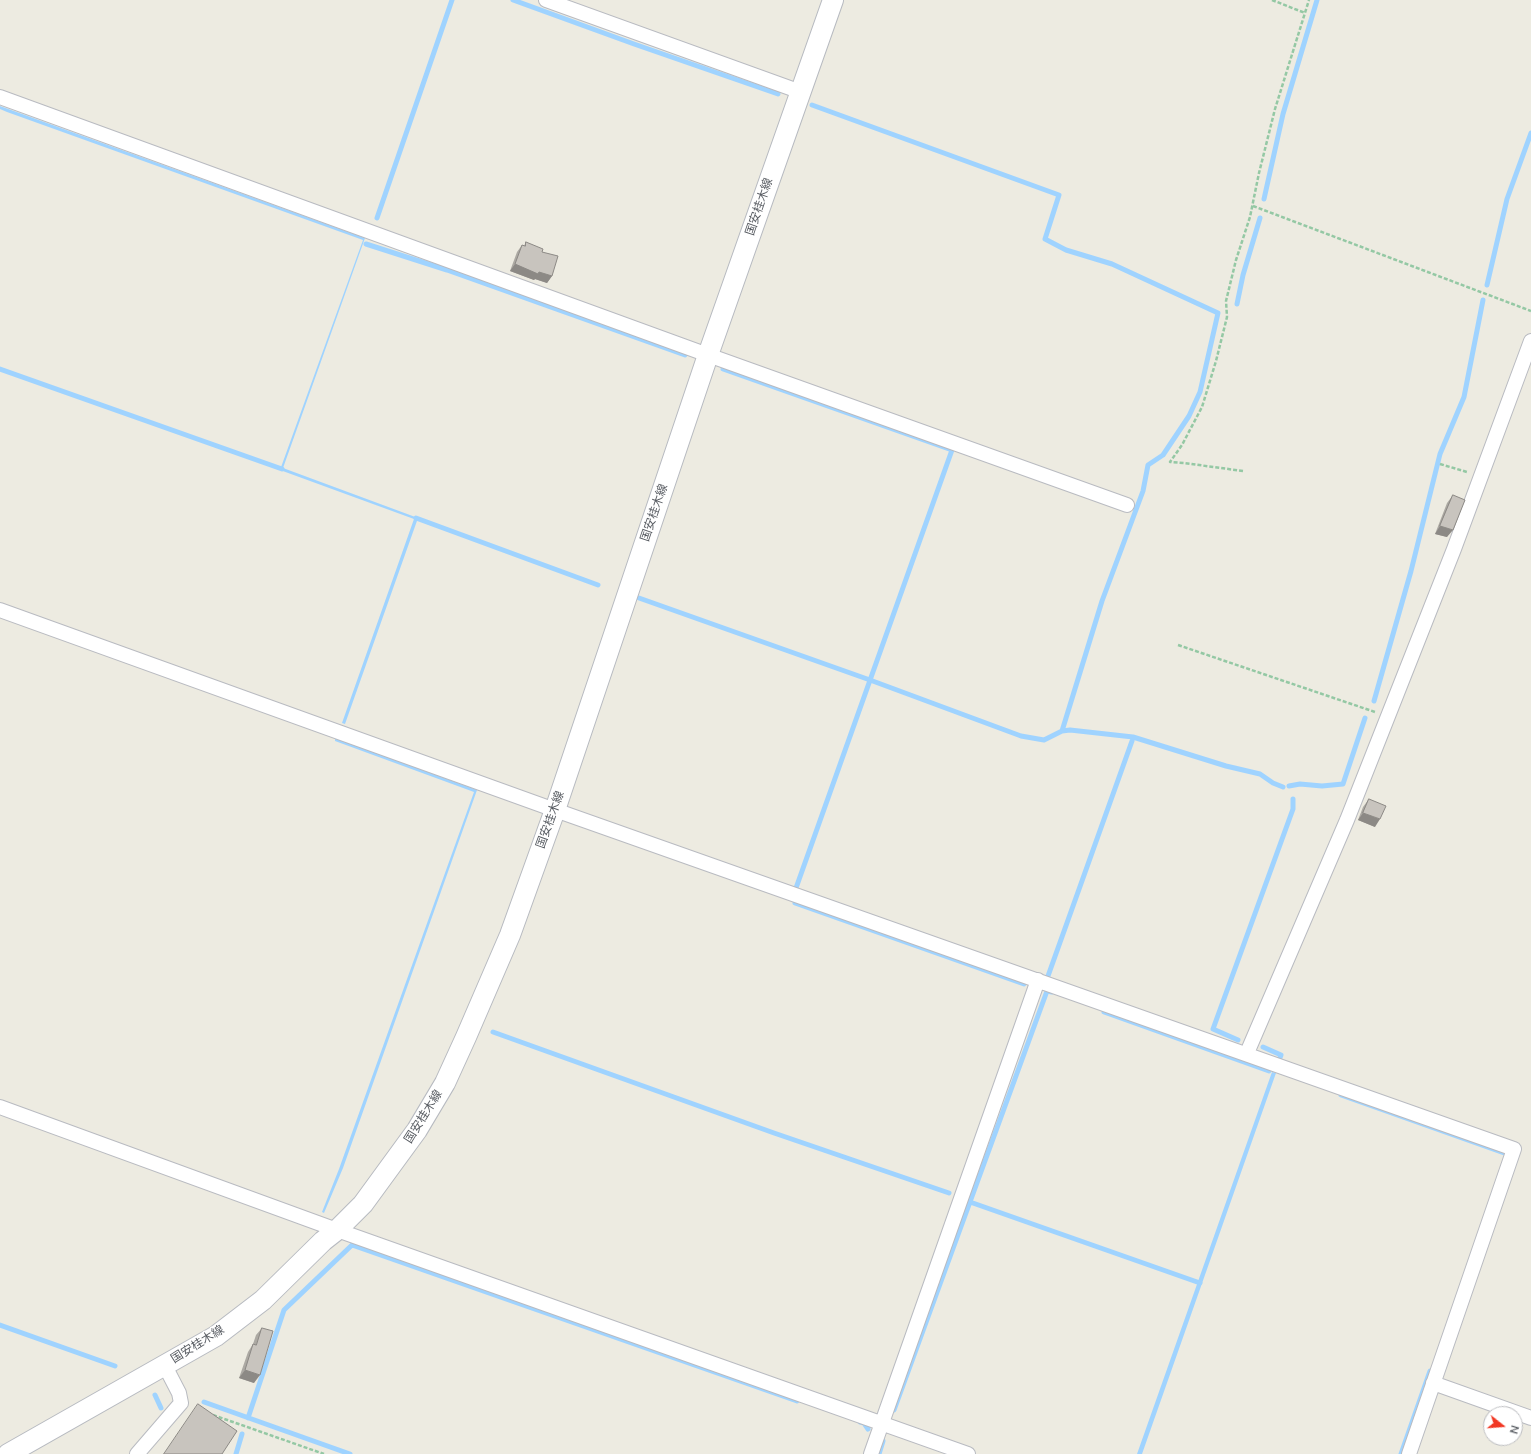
<!DOCTYPE html>
<html>
<head>
<meta charset="utf-8">
<style>
  body { margin:0 }
  #map { position:relative; width:1531px; height:1454px; overflow:hidden; background:#edebe1; font-family:"Nunito Sans",sans-serif }
  canvas { display:block }
  .north { position:absolute; left:1483px; top:1406px; width:40px; height:40px; box-sizing:border-box; background:#fff; border:1px solid #bdbec1; border-radius:50%; rotate:107deg; font-size:11px; font-weight:700; line-height:16px; text-align:center; color:#595d63 }
  .north::after { content:''; display:block; margin:auto; width:14px; height:18px; background:#f13723; clip-path:polygon(50% 0,100% 100%,50% 72%,0 100%) }
</style>
</head>
<body>
<div id="map">
<canvas width="1531" height="1454"></canvas>
<div class="north">N</div>
</div>
<script>
const c = document.querySelector('canvas').getContext('2d');
c.lineJoin = 'round';
function fillPath(path, color) {
  c.fillStyle = color;
  c.fill(path, 'evenodd');
}
function strokePath(path, color, width, dash) {
  c.strokeStyle = color;
  c.lineWidth = width;
  c.lineCap = dash ? 'butt' : 'round';
  c.setLineDash(dash || []);
  c.stroke(path);
}
function write(font, color, halo, rows, align = 'center') {
  c.font = font + ' "Nunito Sans","Noto Sans JP",sans-serif';
  c.lineWidth = 3;
  c.setLineDash([]);
  c.textBaseline = 'middle';
  c.strokeStyle = halo;
  c.fillStyle = color;
  for (const [text, x, y, turn = 0] of rows) {
    c.save();
    c.translate(x, y);
    c.rotate((+turn || 0) * Math.PI / 180);
    c.textAlign = isNaN(turn) ? turn : align;
    if (halo) c.strokeText(text, 0, 0);
    c.fillText(text, 0, 0);
    c.restore();
  }
}
fillPath(new Path2D(`
  M0 106 365 238 283 468 418 518 345 724 342 723 414 519 280 470 363 240 7 112 0 109Z
  M335 738 477 790 343 1168 324 1213 322 1212 339 1169 474 792 335 741Z
  M1272 1072 1276 1073 1142 1454H1137Z`), '#9fd3ff');
strokePath(new Path2D(`
  M513 0 634 44 778 94
  M812 105 1059 195 1045 239 1066 250 1112 264 1218 313 1200 392 1189 416 1163 455 1148 465 1143 491 1102 601 1062 731
  M1264 199 1283 114 1317 0
  M377 218 452 0
  M366 244 447 270 685 355
  M1487 285 1507 199 1531 133
  M1237 304 1243 275 1260 218
  M0 369 282 469
  M723 369 952 450 796 888
  M416 518 598 585
  M639 598 870 680 1021 736 1044 740 1062 731 1070 730 1133 737 1226 766 1260 774 1273 783 1283 787
  M1374 701 1411 571 1440 454 1464 397 1483 300
  M1289 786 1300 784 1322 786 1343 784 1365 718
  M795 903 1024 984
  M1048 976 1132 741
  M1104 1012 1269 1071
  M493 1032 774 1133 949 1193
  M1238 1040 1213 1029 1293 809V799
  M1263 1047 1281 1055 1279 1060
  M1341 1095 1507 1154 1506 1158
  M970 1202 1200 1283
  M0 1325 115 1366
  M155 1395 161 1408
  M204 1402 350 1454
  M894 1410 1047 991 1052 992
  M248 1418 284 1310 352 1245 797 1401
  M860 1422 864 1423 868 1429
  M236 1454 242 1434
  M879 1454 883 1441
  M1401 1454 1430 1371`), '#9fd3ff', 5);
const minor = new Path2D(`
  M546 0 801 92
  M0 97 708 355 1127 505
  M0 610 555 810 1514 1149 1409 1454
  M1247 1053 1347 820 1454 549 1531 341
  M0 1107 337 1230 968 1454
  M1433 1383 1531 1418
  M137 1454 181 1403 179 1393 165 1366
  M871 1454 1038 980`);
const secondary = new Path2D(`
  M8 1454 216 1336 263 1300 323 1241 337 1230 363 1204 417 1130 445 1083 466 1037 510 935 555 810 708 355 833 0`);
strokePath(minor, '#b9bbc1', 16);
strokePath(secondary, '#b7bac0', 22);
strokePath(new Path2D(`
  M1272 0 1305 13
  M1253 206 1531 311
  M1440 464 1467 472
  M1243 471 1184 463 1170 462 1182 445 1202 407 1216 361 1227 317 1226 301 1236 260 1250 217 1259 173 1275 109 1309 0
  M1178 645 1375 712
  M213 1415 324 1454`), '#94c8a4', 2.5, [4, 2]);
strokePath(minor, '#fff', 14);
strokePath(secondary, '#fff', 20);
fillPath(new Path2D(`
  M526 242 542 252 552 276 547 283 535 279 534 280 510 271 517 252 522 245 524 246Z
  M1453 495 1447 537 1435 534 1447 503Z
  M1369 799 1375 827 1358 820 1363 807Z
  M262 1328 254 1383 239 1378 248 1352 253 1344 256 1335Z`), '#aca9a3');
fillPath(new Path2D(`
  M515 264 539 272 552 276 547 283 535 279 534 280 510 271Z
  M1440 526 1453 530 1447 537 1435 534Z
  M1363 813 1380 819 1375 827 1358 820Z
  M245 1370 260 1375 254 1383 239 1378Z`), '#8c8985');
const building = new Path2D(`
  M526 242 543 249 542 252 558 256 552 276 539 272 538 274 515 264 522 245 525 246Z
  M1453 495 1465 500 1453 530 1440 526Z
  M1369 799 1386 806 1380 819 1363 813Z
  M262 1328 273 1331 260 1375 245 1370 253 1344 256 1345Z
  M198 1404 237 1431 222 1454H164Z`);
fillPath(building, '#c8c4be');
strokePath(building, '#8c8985', 1);
write('12px', '#595d63', '#fff', [
  ["国安桂木線",760,207,-71],
  ["国安桂木線",655,513,-71],
  ["国安桂木線",551,820,-70],
  ["国安桂木線",424,1117,-58],
  ["国安桂木線",198,1345,-32]
]);
</script>
</body>
</html>
